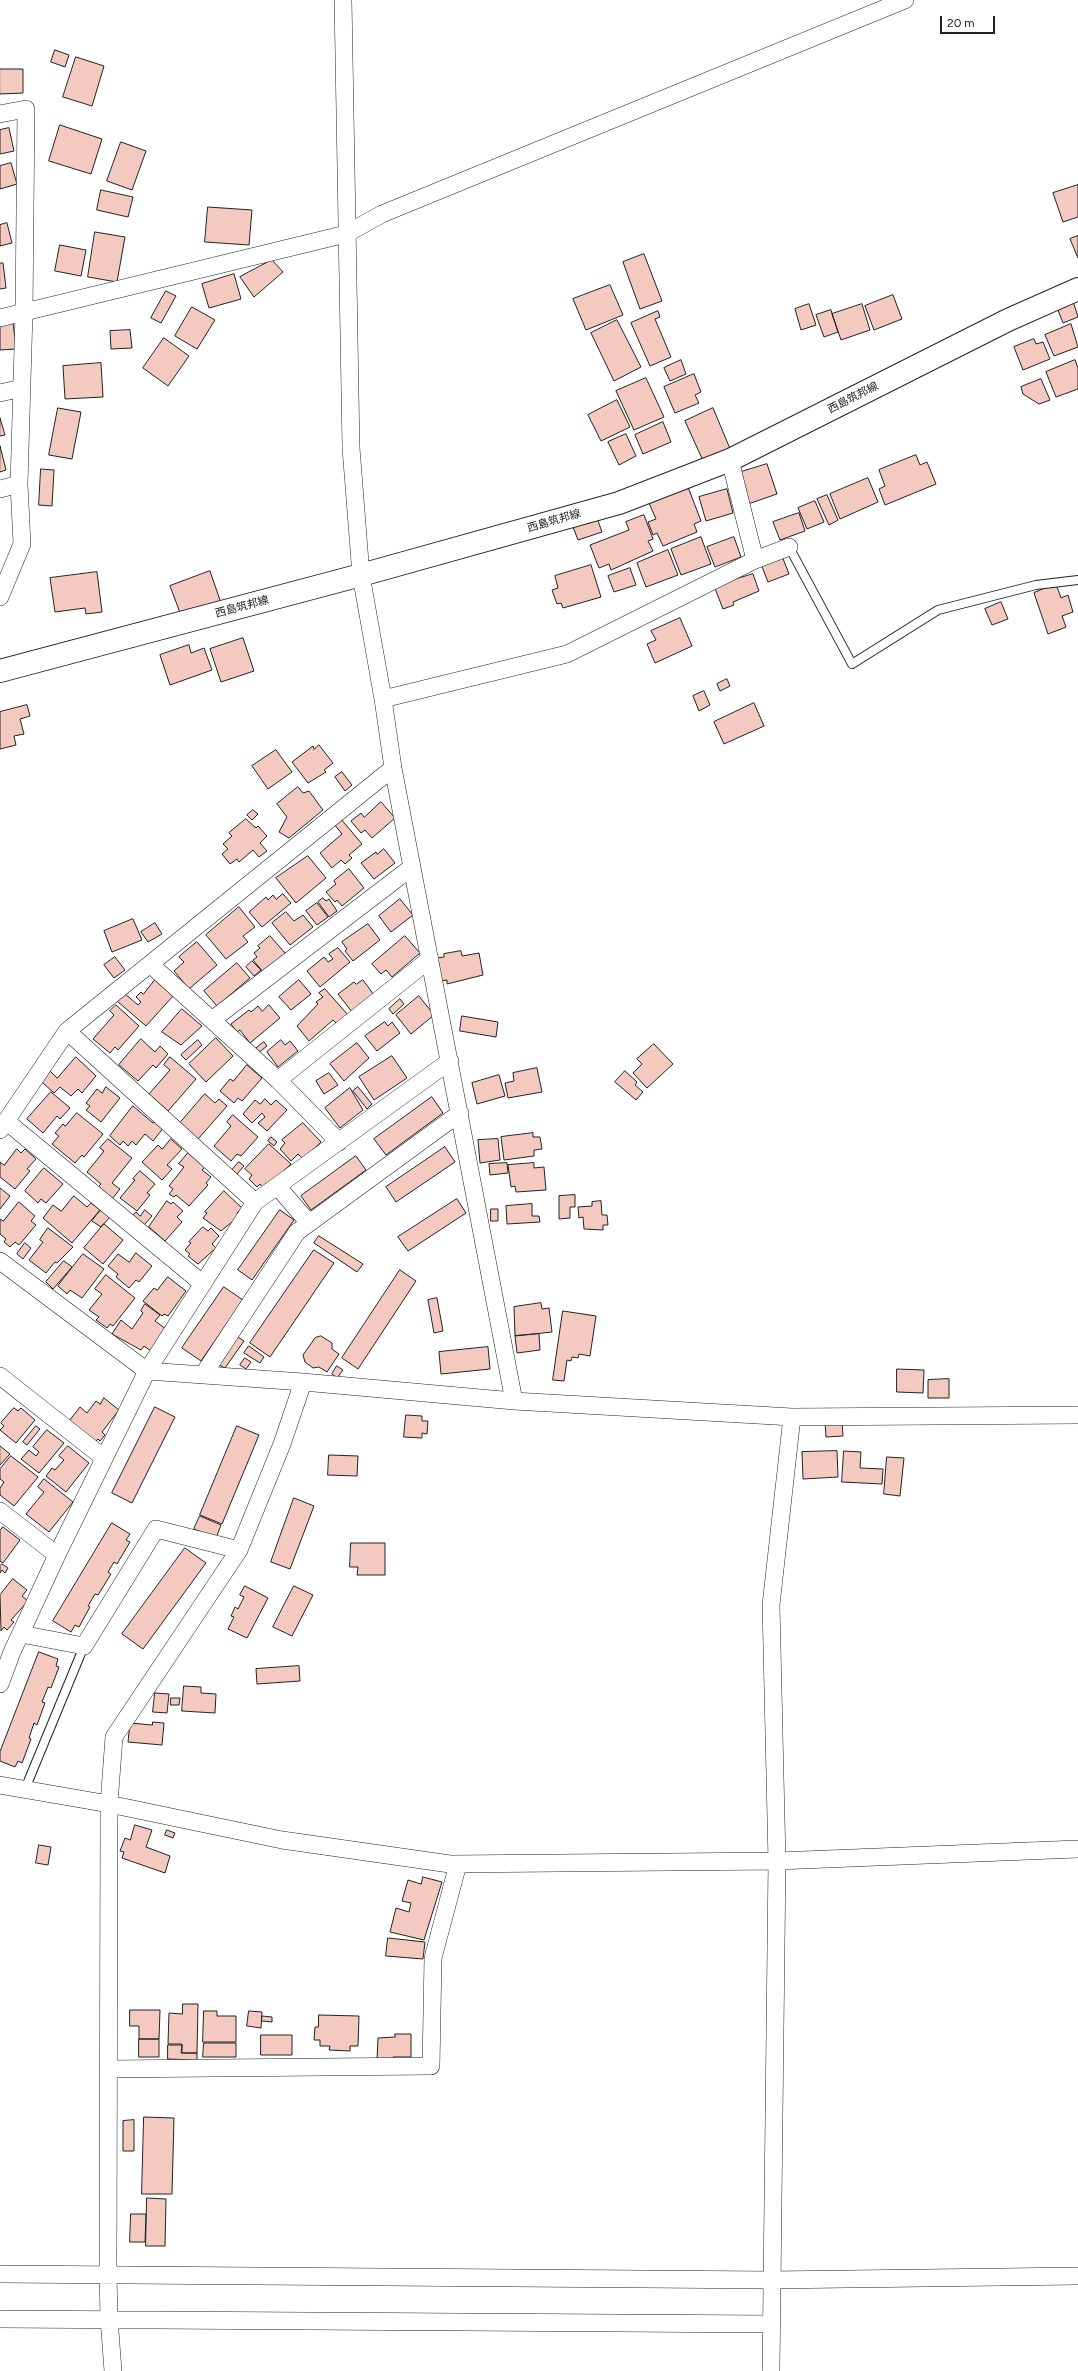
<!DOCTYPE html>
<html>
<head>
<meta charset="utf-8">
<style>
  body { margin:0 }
  #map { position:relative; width:1078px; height:2371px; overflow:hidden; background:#fff; font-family:Figtree,sans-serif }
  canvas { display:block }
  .scale { position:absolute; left:940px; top:16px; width:55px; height:18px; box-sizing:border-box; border:2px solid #222; border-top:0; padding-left:5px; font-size:12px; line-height:14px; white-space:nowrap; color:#222; -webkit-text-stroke:3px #fff; paint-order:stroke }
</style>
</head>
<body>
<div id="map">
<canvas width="1078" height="2371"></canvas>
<div class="scale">20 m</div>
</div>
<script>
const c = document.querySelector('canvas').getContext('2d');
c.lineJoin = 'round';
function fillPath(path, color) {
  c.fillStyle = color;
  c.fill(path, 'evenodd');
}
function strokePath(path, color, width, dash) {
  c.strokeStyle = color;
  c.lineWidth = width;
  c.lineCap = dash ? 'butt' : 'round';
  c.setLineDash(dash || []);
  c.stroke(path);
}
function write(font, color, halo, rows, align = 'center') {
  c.font = font + ' Figtree,"Noto Sans JP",sans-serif';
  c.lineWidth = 3;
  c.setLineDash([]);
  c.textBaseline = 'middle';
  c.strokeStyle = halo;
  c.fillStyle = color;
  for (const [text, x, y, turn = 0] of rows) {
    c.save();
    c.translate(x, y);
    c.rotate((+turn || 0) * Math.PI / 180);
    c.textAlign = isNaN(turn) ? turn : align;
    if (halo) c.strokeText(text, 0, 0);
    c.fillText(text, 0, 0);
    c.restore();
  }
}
const building = new Path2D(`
  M55 50 69 55 65 67 51 62Z
  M76 57 104 66 92 106 63 97Z
  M0 69H23V93L0 94Z
  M60 125 102 139 91 174 49 161Z
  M9 128 14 151 0 154V130Z
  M121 142 146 151 132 190 107 181Z
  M11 163 17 184 0 189V166Z
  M1078 185V217L1063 222 1053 193Z
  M101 190 133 197 128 217 97 210Z
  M208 207 252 210 249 245 205 242Z
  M7 223 12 243 0 246V225Z
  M95 232 125 237 117 282 88 277Z
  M1078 236V258L1070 239Z
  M60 245 86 250 81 276 55 271Z
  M644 254 662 301 640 309 623 262Z
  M272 260 283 272 254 297 240 277Z
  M0 263H3L6 288 0 289Z
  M234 274 241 299 209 308 202 284Z
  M610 285 623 315 586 330 573 299Z
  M166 291 176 296 161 323 151 318Z
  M893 295 902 319 874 330 865 306Z
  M1072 298 1078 317 1063 323 1056 305Z
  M809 304 816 325 801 330 795 309Z
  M862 304 870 330 841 340 832 314Z
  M192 307 215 320 197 349 175 336Z
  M831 310 838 332 824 337 816 315Z
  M658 311 660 317 655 319 671 357 650 366 631 323Z
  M617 320 641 367 614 381 591 333Z
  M13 322 16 349 0 350V324Z
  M1071 324 1078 347 1054 356 1045 335Z
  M130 330 132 348 111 349 110 331Z
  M164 338 189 356 168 386 143 368Z
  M1034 339 1036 344 1043 342 1050 359 1023 370 1014 347Z
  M681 360 686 374 670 381 664 368Z
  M1075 360 1078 368V389L1056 397 1046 372Z
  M101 363 103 397 65 399 63 366Z
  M694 374 701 392 695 395 699 403 675 413 664 387Z
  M646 378 664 417 634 430 616 391Z
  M1041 379 1050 400 1039 404 1023 394 1021 387Z
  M617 400 630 427 601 441 588 415Z
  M58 408 81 412 72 459 49 455Z
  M713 408 731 451 704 463 685 421Z
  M0 418 5 435 0 436Z
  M663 422 671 442 643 454 635 435Z
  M626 434 636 456 619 465 608 442Z
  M0 446 6 470 0 472Z
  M916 455 920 465 927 462 936 484 885 505 879 489 885 486 879 470Z
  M767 464 777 494 748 504 738 473Z
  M41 469 54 470 52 506 39 505Z
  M868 478 878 502 840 519 830 494Z
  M688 487 701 521 694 524 697 532 663 546 657 533 653 535 648 522 656 519 649 503Z
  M727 489 733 513 706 521 699 497Z
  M827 495 838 520 829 525 817 499Z
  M815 501 824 522 807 529 798 508Z
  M799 513 805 531 780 540 773 522Z
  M644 515 653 539 648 541 653 551 611 570 609 564 599 568 590 545 629 530 626 522Z
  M597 518 602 532 578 540 573 527Z
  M701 537 711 564 681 575 671 549Z
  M734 537 741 557 715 567 707 547Z
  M668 550 678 575 646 587 637 563Z
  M782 556 789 574 768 582 761 564Z
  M591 565 601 597 563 608 561 603 557 604 552 590 558 588 555 576Z
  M630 568 636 585 614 592 608 576Z
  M210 571 221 603 182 618 170 586Z
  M97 572 102 612 86 614 85 608 55 612 50 578Z
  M753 574 759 591 733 602 734 605 723 609 714 586Z
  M1056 584 1061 598 1068 595 1073 612 1062 616 1066 627 1048 634 1034 593Z
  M1001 602 1008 619 992 625 985 609Z
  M680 618 692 646 655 663 647 644 656 640 651 631Z
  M243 638 254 671 221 682 210 649Z
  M189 645 191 653 204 648 212 670 170 685 160 655Z
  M727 679 730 686 720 691 717 684Z
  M704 691 710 705 699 711 693 696Z
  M754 703 764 726 724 744 714 722Z
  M27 705 30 716 20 719 24 734 14 736 16 745 0 749V712Z
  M319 745 333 763 324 770 326 772 308 783 292 762 313 746 314 749Z
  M276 750 292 772 268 789 252 766Z
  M342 772 352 785 345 791 335 777Z
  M298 787 303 793 309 791 323 810 289 838 279 832 287 817 277 804Z
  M381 802 395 818 372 838 365 830 361 833 351 821 361 813 364 817Z
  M253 810 258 814 252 820 247 815Z
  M246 819 256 828 258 826 267 836 260 843 267 851 259 857 253 850 239 862 237 859 230 864 222 854 228 849 223 844 232 836 229 833Z
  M341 819 362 844 349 855 352 858 345 864 341 860 332 868 320 853 342 834 334 824Z
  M384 849 395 863 374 879 361 863 376 852 377 854Z
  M308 856 326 878 296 903 276 878Z
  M349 869 364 888 342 906 337 900 335 902 326 892 336 884 334 881Z
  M283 894 291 903 262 927 249 912 266 897 268 900 273 895 276 899Z
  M323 898 326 901 329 899 337 911 329 917 318 902Z
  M400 899 413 915 391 932 379 916Z
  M317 903 328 917 317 925 306 911Z
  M239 907 255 927 243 936 248 942 226 959 206 935Z
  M286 912 294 921 303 915 313 927 290 945 272 923Z
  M133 919 142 940 112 952 104 931Z
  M155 923 162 934 148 942 141 932Z
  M368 924 380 940 353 961 345 951 347 949 342 942Z
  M270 936 286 954 264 973 253 960 257 957 254 953 260 948 258 946Z
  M405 936 420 953 392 977 386 970 381 974 372 964Z
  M197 942 217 965 189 989 174 971 184 962 179 957Z
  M338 948 350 962 320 987 307 971 324 957 328 962 333 959 329 954Z
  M461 951 462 956 479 953 483 975 447 984V980L440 981 436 958 444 957V954Z
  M115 957 125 970 114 978 104 965Z
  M252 961 261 970 254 976 246 967Z
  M237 963 250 978 217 1006 204 991Z
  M155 980 173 996 146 1026 117 1001 124 993 138 1005 141 1002 136 997 141 992 143 994Z
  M299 980 311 994 291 1010 279 997Z
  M363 980 374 995 352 1012 338 994 354 982 356 984Z
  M325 989 348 1015 337 1024 333 1020 309 1041 297 1026 318 1004 316 1002 323 997 319 993Z
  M419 996 434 1015 411 1034 396 1015Z
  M400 999 404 1004 393 1014 389 1009Z
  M116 1005 139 1026 118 1050 115 1047 110 1053 93 1039 114 1015 110 1011Z
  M269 1005 280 1018 250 1043 240 1030 237 1032 231 1024 249 1010 251 1012 258 1006 262 1011Z
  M182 1009 202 1026 181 1045 162 1032Z
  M462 1016 498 1022 496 1037 460 1031Z
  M385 1022 388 1026 392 1022 400 1033 377 1051 365 1036Z
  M216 1038 233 1056 206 1082 189 1064Z
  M141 1039 155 1052 160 1046 168 1054 156 1068 153 1065 138 1081 119 1065Z
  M198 1040 202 1045 186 1060 181 1055Z
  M281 1040 285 1045 290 1041 298 1051 278 1067 267 1052Z
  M264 1042 267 1046 257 1054 254 1050Z
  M357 1043 369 1058 344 1081 330 1064Z
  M654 1044 673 1064 647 1088 633 1073 642 1064 637 1059Z
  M392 1056 407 1078 374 1100 359 1077Z
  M76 1057 96 1076 82 1093 78 1089 71 1096 60 1087 54 1093 41 1081 50 1071 57 1078Z
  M170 1057 196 1079 168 1111 149 1094 170 1070 164 1065Z
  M247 1065 262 1078 242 1101 238 1098 234 1103 220 1091 230 1079 233 1081Z
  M537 1068 542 1092 508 1098 505 1083 514 1081 513 1073Z
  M625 1071 637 1082 635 1085 643 1092 636 1100 615 1082Z
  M329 1073 338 1085 324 1094 316 1081Z
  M499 1075 505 1096 477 1104 472 1083Z
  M106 1087 120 1098 101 1122 86 1110 90 1106 86 1103 97 1089 102 1093Z
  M358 1087 372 1104 367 1109 353 1091Z
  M350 1088 363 1110 340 1128 325 1108Z
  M51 1092 70 1108 60 1119 57 1116 43 1133 27 1119Z
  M205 1094 215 1103 219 1099 227 1106 198 1139 180 1123Z
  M432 1097 443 1113 386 1155 374 1139Z
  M265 1099 271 1105 276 1100 287 1110 267 1131 258 1123 265 1117 262 1113 252 1123 243 1114 255 1100 260 1104Z
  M133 1106 153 1123 157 1120 165 1126 153 1141 145 1134 136 1145 132 1141 128 1146 123 1141 120 1145 110 1136Z
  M77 1113 103 1134 84 1157 82 1155 75 1163 52 1144 59 1136 55 1133 63 1124 65 1126Z
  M233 1115 258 1137 241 1156 237 1154 231 1161 214 1146 231 1126 227 1122Z
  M303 1123 321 1142 303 1159 298 1154 291 1161 280 1149 285 1143 282 1140Z
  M533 1133V1137H540L542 1149 534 1150V1156L504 1160 501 1137Z
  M271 1137 277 1142 274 1146 268 1141Z
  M108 1139 132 1158 112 1183 120 1189 112 1199 97 1188 101 1184 87 1172 104 1151 100 1148Z
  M171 1139 182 1149 167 1165 172 1169 162 1180 142 1162 158 1145 162 1149Z
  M498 1139 500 1160 480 1163 478 1140Z
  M269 1144 291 1164 268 1185 266 1183 262 1187 260 1184 257 1187 249 1179 252 1175 245 1169Z
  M445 1147 455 1162 396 1202 386 1187Z
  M17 1149 21 1153 25 1149 36 1159 27 1169 30 1171 15 1189 0 1177V1162L4 1165Z
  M188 1153 205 1167 202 1170 211 1177 206 1183 208 1185 189 1206 176 1195 174 1197 169 1194 173 1189 169 1186 184 1167 179 1164Z
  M356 1156 366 1170 311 1210 301 1196Z
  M239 1162 244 1166 237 1174 232 1170Z
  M507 1163 508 1173 490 1175 489 1164Z
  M534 1163V1168L544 1167 546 1190 516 1192 515 1186 511 1187 508 1165Z
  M44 1168 63 1184 46 1203 41 1199 38 1203 25 1191Z
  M140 1171 155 1184 147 1193 150 1195 137 1211 120 1198 135 1180 133 1179Z
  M0 1188 10 1196 0 1209Z
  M224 1191 242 1208 237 1213 239 1216 221 1231 203 1218 207 1213 205 1212Z
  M575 1195V1207H570V1218L559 1219V1196Z
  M74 1196 87 1207 91 1203 100 1210 72 1243 43 1218 53 1205 61 1211Z
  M457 1199 466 1213 408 1251 398 1237Z
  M167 1201 171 1204 173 1202 183 1211 177 1217 182 1222 165 1241 149 1227Z
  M601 1201 602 1215H607L608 1225H603V1230L584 1229 583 1217 579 1218 578 1207 592 1206V1202Z
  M19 1202 35 1216 31 1221 36 1225 19 1245 15 1242 10 1247 4 1242 6 1239 0 1234V1219L3 1221Z
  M532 1204V1216H539L540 1222 507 1224 506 1206Z
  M491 1209H498V1221H491Z
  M101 1210 110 1217 101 1227 92 1221Z
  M145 1210 152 1216 143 1226 131 1217 136 1212 140 1216Z
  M280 1210 294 1220 252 1280 238 1270Z
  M104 1224 123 1240 103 1264 84 1248Z
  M203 1227 208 1231 211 1228 219 1236 212 1244 216 1248 198 1264 188 1256 190 1254 185 1250 191 1243 189 1242Z
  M48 1228 73 1247 57 1263 55 1262 46 1273 29 1260 43 1242 40 1240Z
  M319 1236 363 1264 357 1272 314 1243Z
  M25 1243 31 1248 23 1259 17 1254Z
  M314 1250 334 1263 270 1357 250 1343Z
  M136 1253 152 1266 139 1282 136 1280 129 1288 116 1277 118 1274 108 1266 118 1254 129 1262Z
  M83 1254 104 1269 82 1298 70 1290 67 1294 58 1286Z
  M64 1261 72 1267 53 1289 46 1282Z
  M400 1270 416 1281 358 1369 342 1358Z
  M106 1275 135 1298 113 1326 110 1324 107 1328 96 1320 99 1317 89 1310 102 1294 95 1289Z
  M168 1277 186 1291 168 1316 164 1314 162 1316 143 1301 154 1288 157 1290Z
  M224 1287 243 1300 201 1361 182 1348Z
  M437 1298 443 1331 434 1333 428 1300Z
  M541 1303 542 1309 549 1308 552 1332 515 1336 514 1307Z
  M145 1304 160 1315 155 1321 166 1329 151 1351 144 1346 141 1350 112 1334 121 1320 132 1329 143 1313 141 1311Z
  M563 1311 596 1316 590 1356 579 1354 578 1358 572 1357 571 1361 567 1360 564 1381 553 1380Z
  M539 1334 540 1350 517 1353 515 1336Z
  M321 1336 332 1343V1349L339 1354 327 1372 319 1367 313 1368 305 1362 303 1355 315 1338Z
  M238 1337 244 1341 225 1368 219 1365Z
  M249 1346 264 1357 260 1363 244 1353Z
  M488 1347 490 1369 441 1374 439 1352Z
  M245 1358 251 1362 246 1369 240 1365Z
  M337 1366 343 1370 337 1378 332 1374Z
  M897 1369 924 1370 923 1393 897 1392Z
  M949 1379V1398H928V1380Z
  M104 1398 119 1410 102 1432 105 1435 100 1441 98 1439 95 1442 69 1421 80 1407 87 1413 96 1401 100 1404Z
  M155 1407 175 1417 132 1503 112 1493Z
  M14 1408 18 1411 21 1408 35 1420 16 1443 0 1430 4 1426 1 1423Z
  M406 1415 422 1416V1421H428L427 1434 422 1433V1438L404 1437Z
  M842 1421 843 1436 826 1437 825 1422Z
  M36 1426 40 1429 27 1445 23 1442Z
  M237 1426 259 1435 222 1524 200 1515Z
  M47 1430 64 1443 39 1473 21 1459 29 1450 36 1456 39 1452 33 1447Z
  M0 1446 10 1454 0 1465Z
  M68 1446 89 1463 66 1492 46 1476 52 1468 55 1470 64 1460 59 1456Z
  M837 1451 838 1477 803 1479 802 1452Z
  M844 1451 861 1452 860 1468 883 1469 882 1484 842 1482Z
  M329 1455 358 1456 357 1476 328 1475Z
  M11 1456 38 1477 14 1506 0 1495V1488L4 1482 0 1479V1469Z
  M887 1457 904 1458 900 1496 884 1494Z
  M44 1479 73 1502 49 1532 26 1514 44 1492 38 1487Z
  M294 1498 314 1506 290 1569 271 1562Z
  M200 1516 221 1525 216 1538 194 1529Z
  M112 1523 130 1534 126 1540 130 1542 117 1564 114 1562 108 1572 111 1574 98 1595 95 1594 88 1606 90 1607 79 1627 75 1625 71 1632 53 1621Z
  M3 1527 20 1540 3 1563 0 1561V1531Z
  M351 1543H385V1575H357L358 1567H350Z
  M185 1548 206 1563 143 1649 122 1634Z
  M2 1564 8 1568 5 1573 2 1570 0 1573V1566Z
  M13 1579 27 1590 22 1596 28 1601 11 1620 14 1622 7 1630 4 1627 1 1631 0 1595Z
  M245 1586 268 1598 247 1638 228 1629 234 1617 231 1616 235 1607 238 1609 244 1597 240 1595Z
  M294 1586 313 1595 292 1636 273 1627Z
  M39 1652 58 1659 56 1666 59 1667 51 1688 48 1687 42 1702 45 1703 37 1725 34 1723 29 1738 31 1739 22 1763 18 1761 15 1767 0 1761V1752Z
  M299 1666 300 1681 257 1684 256 1669Z
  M184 1686 201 1687V1693L216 1694 215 1713 182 1711Z
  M155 1693 169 1694 167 1713 153 1712Z
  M171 1698H180L179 1705H171Z
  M153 1722 164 1723 162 1745 128 1742 130 1723 152 1725Z
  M135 1825 152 1830 146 1847 170 1856 165 1873 122 1858 124 1852 120 1851 125 1838 130 1840Z
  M167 1830 175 1833 173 1838 165 1835Z
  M39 1845 51 1847 48 1865 36 1863Z
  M423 1877 442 1882 424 1940 390 1932 396 1908 409 1912 411 1903 402 1901 408 1880 421 1884Z
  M388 1938 425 1942 423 1959 386 1956Z
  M183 2004H198L197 2053H182V2044H168L169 2013 182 2014Z
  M130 2010H160L159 2039H139V2026H130Z
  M204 2011H217V2016H236V2042H203Z
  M249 2011 262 2012 261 2028 247 2026Z
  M319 2015 359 2016 358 2046H350V2051L329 2050 330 2046H320V2040H314L315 2027H318Z
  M262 2016 272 2017V2022L262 2021Z
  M395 2034H411V2057H393V2060H377L378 2038 395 2037Z
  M261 2035H292V2055H261Z
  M139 2039H159V2057H139Z
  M204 2043H236V2057H203Z
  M168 2045H182L181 2053H197V2060L168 2059Z
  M144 2117 174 2118 172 2194H142Z
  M134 2120V2151H123V2121Z
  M147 2198 166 2199 165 2246H146Z
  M131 2214H146L145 2242H130Z`);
fillPath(building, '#f3c9c0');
strokePath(building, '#222', 1);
const lane = new Path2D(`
  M789 547 852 664 938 610 1036 585 1078 580
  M25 1789 84 1646`);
const street = new Path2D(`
  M343 0 351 448 361 575 383 699 393 768 514 1401
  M0 114 26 109 24 313 19 484 22 544 0 597
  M0 318 346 234 382 214 905 0
  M0 393 22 388
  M730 460 755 560
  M0 489 19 484
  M383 699 567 654 755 560 789 547
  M150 964 278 1080 339 1142
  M212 1020 412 867
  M67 1031 255 1202
  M278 1080 430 959
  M6 1121 203 1284
  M0 1130 67 1031 393 768
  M277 1186 309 1223
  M0 1261 147 1371 303 1382 514 1401 792 1417 1078 1415
  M203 1375 297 1232 460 1113
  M0 1376 104 1458
  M0 1511 57 1555
  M21 1634 84 1646 156 1529 239 1550
  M0 1684 12 1652 57 1555 147 1371 255 1202 450 1061
  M0 1785 109 1804 282 1840 450 1864 777 1861 1078 1849
  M108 2069 431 2066 433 1958 458 1864
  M0 2274 771 2280 1078 2276
  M0 2319 771 2324
  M113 2371 109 2318 108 2273 109 1804 114 1737 239 1550 282 1444 303 1382
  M771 2371 777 1861 771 1605 792 1417`);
const secondary = new Path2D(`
  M0 671 361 575 619 503 730 460 1008 320 1078 289`);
strokePath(lane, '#222', 10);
strokePath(street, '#222', 18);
strokePath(secondary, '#222', 24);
strokePath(lane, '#fff', 8);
strokePath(street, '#fff', 17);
strokePath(secondary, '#fff', 22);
write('11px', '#222', '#fff', [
  ["西島筑邦線",853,398,-27],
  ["西島筑邦線",554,521,-16],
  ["西島筑邦線",242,607,-15]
]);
</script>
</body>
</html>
